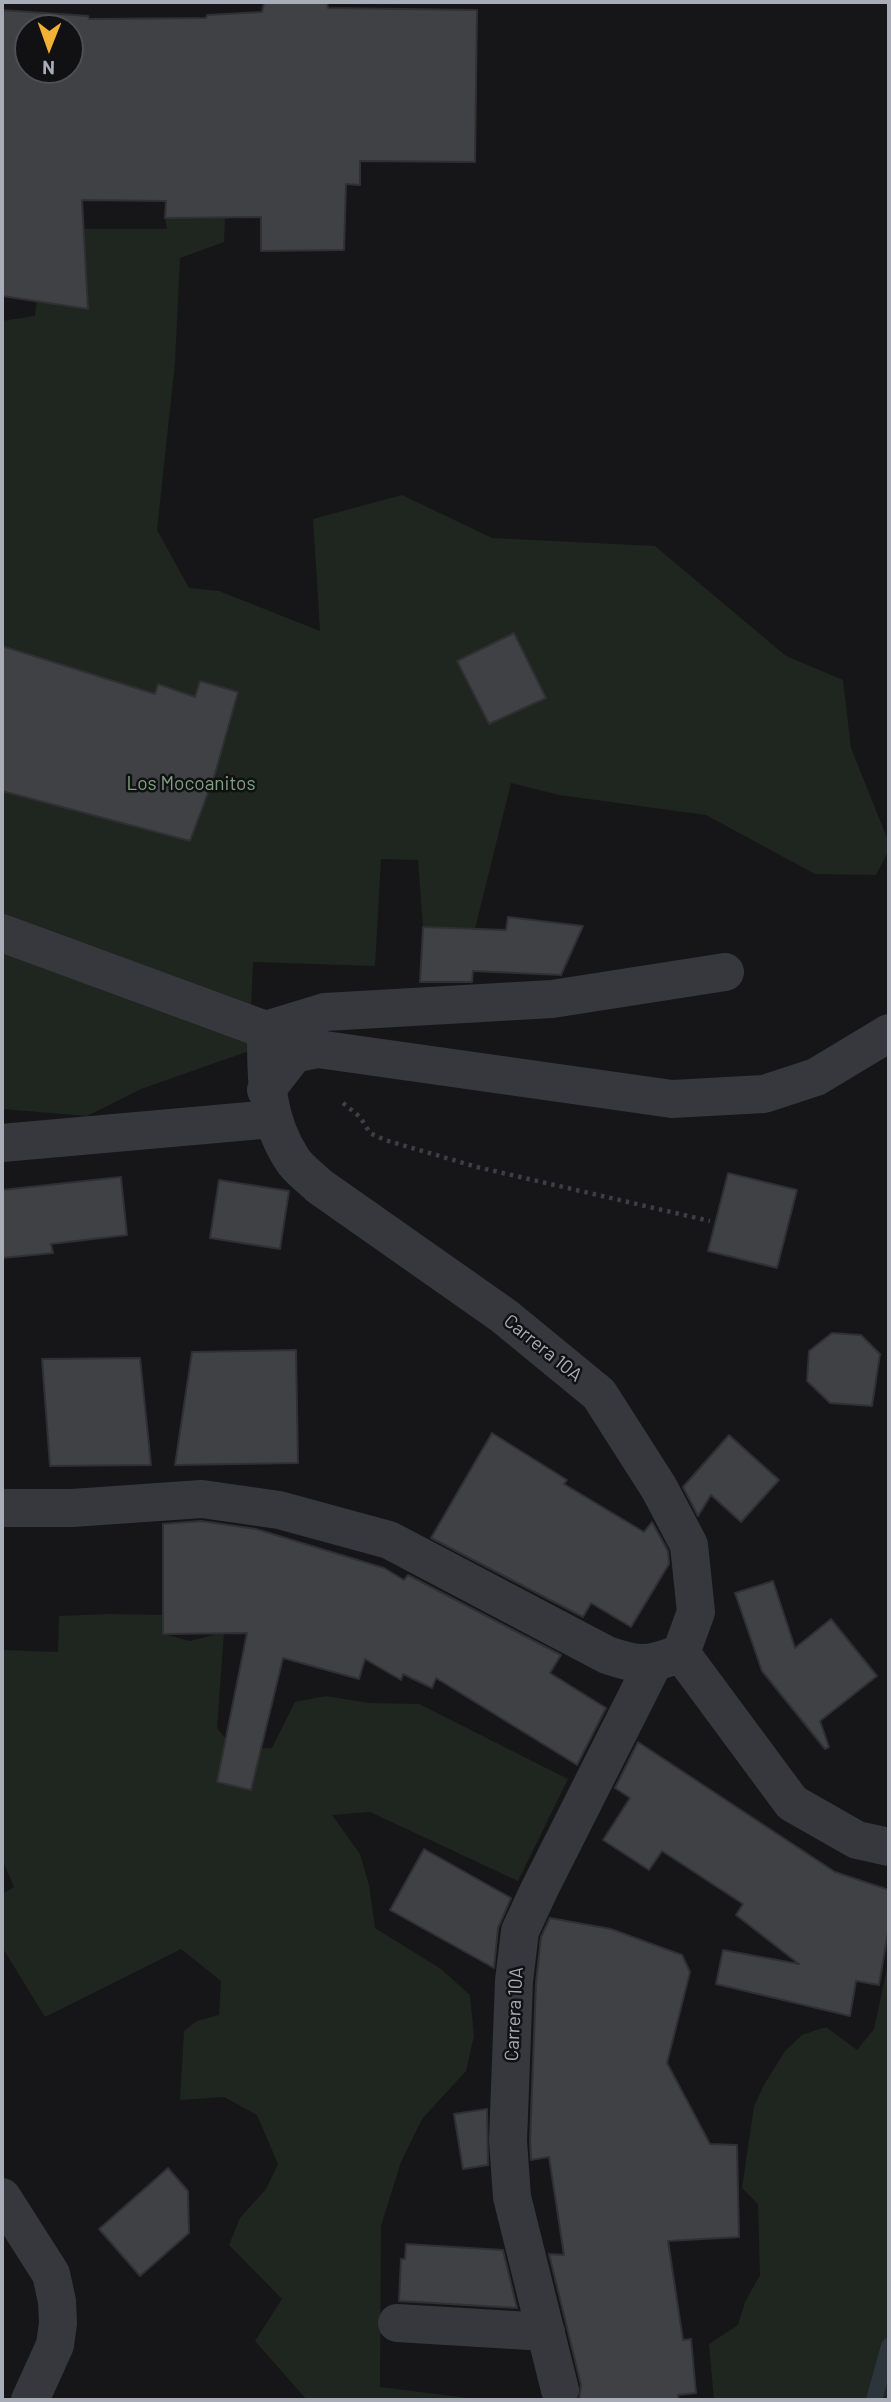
<!DOCTYPE html>
<html>
<head>
<meta charset="utf-8">
<style>
  body { margin:0 }
  #map { position:relative; width:891px; height:2402px; overflow:hidden; background:#161618; font-family:Barlow,sans-serif }
  canvas { display:block }
  .frame { position:absolute; inset:0; border:4px solid #a8adb8; pointer-events:none }
  .north { position:absolute; left:14px; top:14px; width:70px; height:70px; box-sizing:border-box; background:#111113; border:2px solid #4d4f55; border-radius:50%; rotate:181deg; font-size:19px; font-weight:700; line-height:28px; text-align:center; color:#a8adb8 }
  .north::after { content:''; display:block; margin:auto; width:24px; height:32px; background:#f2b134; clip-path:polygon(50% 0,100% 100%,50% 72%,0 100%) }
</style>
</head>
<body>
<div id="map">
<canvas width="891" height="2402"></canvas>
<div class="frame"></div>
<div class="north">N</div>
</div>
<script>
const c = document.querySelector('canvas').getContext('2d');
c.lineJoin = 'round';
function fillPath(path, color) {
  c.fillStyle = color;
  c.fill(path, 'evenodd');
}
function strokePath(path, color, width, dash) {
  c.strokeStyle = color;
  c.lineWidth = width;
  c.lineCap = dash ? 'butt' : 'round';
  c.setLineDash(dash || []);
  c.stroke(path);
}
function write(font, color, halo, rows, align = 'center') {
  c.font = font + ' Barlow,sans-serif';
  c.lineWidth = 5;
  c.setLineDash([]);
  c.textBaseline = 'middle';
  c.strokeStyle = halo;
  c.fillStyle = color;
  for (const [text, x, y, turn = 0] of rows) {
    c.save();
    c.translate(x, y);
    c.rotate((+turn || 0) * Math.PI / 180);
    c.textAlign = isNaN(turn) ? turn : align;
    if (halo) c.strokeText(text, 0, 0);
    c.fillText(text, 0, 0);
    c.restore();
  }
}
fillPath(new Path2D(`
  M261 214 225 219 224 242 180 258 175 363 157 530 189 588 219 591 320 631 313 519 402 495 492 538 655 546 786 656 843 680 851 748 889 843V850L876 875 815 874 706 815 559 795 511 783 475 929 423 927 418 860 381 859 375 966 253 962 249 1051 141 1089 87 1116 2 1109V321L35 316 37 297 61 305 88 309 84 229H167L165 218Z
  M109 1614 163 1615 164 1634 190 1641 224 1632 217 1728 234 1749 272 1748 295 1702 326 1696 369 1703 419 1704 568 1779 518 1881 370 1812 332 1815 360 1854 369 1885 375 1928 441 1969 470 1995 474 2036 466 2071 422 2119 401 2162 381 2226 380 2387 484 2400H307L255 2341 282 2299 229 2245 240 2218 266 2189 278 2164 257 2115 224 2097 180 2100 184 2031 197 2021 219 2015 221 1981 181 1949 45 2017 2 1947V1894L14 1887 2 1859V1650L58 1652 59 1616Z
  M889 1959V2400H714L709 2344 738 2325 745 2302 760 2275 758 2204 742 2188 754 2106 764 2085 785 2051 802 2035 826 2027 857 2050 874 2029Z`), '#1e261f');
strokePath(new Path2D(`
  M874 2400 889 2346`), '#2c353c', 16);
const building = new Path2D(`
  M264 3H327L328 8 477 10 475 162 360 161V185L346 184 344 250 261 251V217L165 218 166 201 82 200 88 309 2 296V10L88 16 89 19 206 18 207 15 262 12ZM28 28H70V70H28Z
  M514 633 546 698 489 724 457 661Z
  M2 646 155 694 158 684 195 697 200 681 238 692 215 774 190 841 2 791Z
  M508 917 583 926 561 975 473 971 472 982H420L423 927 506 930Z
  M728 1173 797 1190 777 1268 708 1251Z
  M121 1177 127 1235 51 1244 53 1253 2 1258V1190Z
  M219 1180 289 1191 280 1249 210 1238Z
  M832 1333 861 1335 880 1354 872 1406 830 1403 807 1381 809 1351Z
  M296 1350 298 1463 175 1465 192 1352Z
  M140 1358 151 1465 50 1466 42 1359Z
  M492 1433 567 1480 564 1484 644 1532 652 1522 668 1551 669 1564 631 1627 591 1603 583 1617 431 1538Z
  M729 1435 779 1480 741 1522 711 1495 698 1516 683 1487Z
  M201 1521 256 1529 384 1568 404 1580 408 1575 561 1655 550 1673 606 1708 577 1765 436 1678 432 1688 403 1674 401 1680 365 1659 359 1679 283 1658 251 1790 217 1782 247 1633 163 1634V1524Z
  M773 1581 795 1648 831 1619 877 1676 820 1721 829 1747 825 1749 762 1671 735 1593Z
  M638 1742 835 1872 889 1890V1926L879 1985 856 1981 850 2016 716 1984 723 1950 799 1964 736 1915 743 1904 662 1851 649 1870 603 1840 630 1798 615 1788Z
  M424 1849 511 1898 498 1928 494 1968 390 1910Z
  M550 1918 611 1929 682 1955 690 1972 667 2063 710 2144 737 2145 739 2237 668 2241 683 2340 691 2339 696 2393 678 2395 679 2400H579L581 2385 549 2254 564 2255 549 2157 531 2160 530 2141 536 1983 541 1937Z
  M487 2109 488 2165 463 2169 454 2114Z
  M168 2168 188 2191 189 2233 140 2276 99 2229Z
  M406 2244 503 2250 517 2308 399 2301 401 2259H405Z`);
fillPath(building, '#404145');
strokePath(building, '#303034', 2);
strokePath(new Path2D(`
  M343 1103 360 1117 370 1133 385 1140 477 1167 710 1221`), '#3d3f44', 4.5, [3.5, 5]);
strokePath(new Path2D(`
  M2 933 266 1030 325 1012 552 999 725 972
  M266 1030C266 1078 265 1117 292 1159 298 1169 311 1178 319 1186L504 1316 599 1394 659 1488 689 1545 696 1612 681 1653
  M266 1090 294 1054 318 1049 672 1099 764 1094 816 1077 889 1033
  M2 1143 272 1119
  M2 1508H72L202 1499 279 1510 389 1540 607 1655C634 1664 645 1667 673 1656
  M681 1653 792 1803 857 1840 889 1847
  M2 2197 51 2274 57 2301 58 2323 55 2345 30 2400
  M397 2323 546 2332
  M560 2390 512 2197 508 2141 514 1981 520 1931 539 1890 653 1664`), '#37383d', 38);
write('19px', '#7fa381', '#111113', [
  ["Los Mocoanitos",191,784]
]);
write('19px', '#a8adb8', '#111113', [
  ["Carrera 10A",543,1348,39],
  ["Carrera 10A",514,2014,-87]
]);
</script>
</body>
</html>
